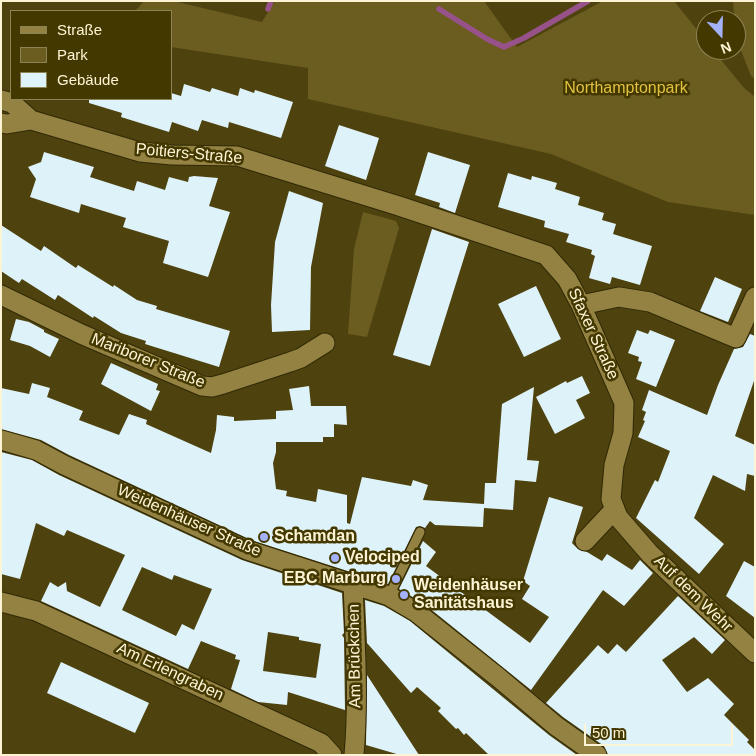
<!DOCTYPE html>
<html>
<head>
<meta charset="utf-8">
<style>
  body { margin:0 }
  #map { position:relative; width:756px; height:756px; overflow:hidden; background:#4e420f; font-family:Arial,sans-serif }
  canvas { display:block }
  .frame { position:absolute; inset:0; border:2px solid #fcf4d4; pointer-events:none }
  .legend { position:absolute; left:10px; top:10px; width:162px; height:90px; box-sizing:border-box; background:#443801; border:1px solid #8e8355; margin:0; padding:6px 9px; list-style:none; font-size:15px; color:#fcf4d4 }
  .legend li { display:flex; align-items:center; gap:10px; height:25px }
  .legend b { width:25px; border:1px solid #8e8355 }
  .north { position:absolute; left:696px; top:10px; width:50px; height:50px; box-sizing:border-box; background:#443801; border:1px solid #8e8355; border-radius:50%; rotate:159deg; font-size:14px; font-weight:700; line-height:20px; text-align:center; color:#fcf4d4 }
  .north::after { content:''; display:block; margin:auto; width:18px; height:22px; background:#a4b2fc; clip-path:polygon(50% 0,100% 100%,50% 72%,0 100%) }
  .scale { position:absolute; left:584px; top:724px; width:149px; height:22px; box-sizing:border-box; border:2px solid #fcf4d4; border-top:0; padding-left:6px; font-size:15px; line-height:18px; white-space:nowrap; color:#fcf4d4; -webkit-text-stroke:4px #443801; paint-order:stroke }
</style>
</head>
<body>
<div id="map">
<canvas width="756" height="756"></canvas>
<div class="frame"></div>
<ul class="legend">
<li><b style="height:6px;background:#938242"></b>Straße</li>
<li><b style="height:14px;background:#6b5c20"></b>Park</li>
<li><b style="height:14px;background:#def3f9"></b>Gebäude</li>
</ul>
<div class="north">N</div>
<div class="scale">50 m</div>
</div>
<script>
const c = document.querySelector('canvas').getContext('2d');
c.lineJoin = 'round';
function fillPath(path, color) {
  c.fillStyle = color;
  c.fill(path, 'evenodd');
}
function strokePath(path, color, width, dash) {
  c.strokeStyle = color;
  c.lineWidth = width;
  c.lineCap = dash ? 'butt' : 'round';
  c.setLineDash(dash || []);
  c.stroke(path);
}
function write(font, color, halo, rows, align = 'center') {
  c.font = font + ' Arial,sans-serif';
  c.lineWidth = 5;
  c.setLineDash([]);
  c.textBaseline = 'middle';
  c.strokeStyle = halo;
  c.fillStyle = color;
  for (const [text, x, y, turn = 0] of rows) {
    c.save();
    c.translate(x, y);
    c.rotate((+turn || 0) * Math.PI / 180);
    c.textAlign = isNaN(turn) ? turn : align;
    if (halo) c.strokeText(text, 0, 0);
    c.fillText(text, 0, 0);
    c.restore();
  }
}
fillPath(new Path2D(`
  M144 1H173L262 22 275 1H484L517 47 603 1H674L706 41V50H713L744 88 755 97V215L668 202 551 154 308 99V68L171 47V11H135Z
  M733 1H755V79L751 76 736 38Z
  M363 212 396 221 399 228 367 337 348 334 354 249Z`), '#6b5c20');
strokePath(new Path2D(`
  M268 9 271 1
  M439 9 487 39 504 47 524 38 588 1`), '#975289', 5.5);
fillPath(new Path2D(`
  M184 84 210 92 212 88 238 96 240 88 254 93 255 90 293 102 281 138 229 122 228 128 202 120 198 131 172 122 169 132 121 117 122 113 89 103V99H171V93L181 96Z
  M339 125 379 138 366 180 325 166Z
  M44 152 94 167 90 177 134 191 137 181 165 190 169 177 188 182 189 177 194 176 218 178 209 206 230 212 208 277 163 263 169 241 123 227 126 218 81 204 79 213 30 197 36 179 28 167 41 162Z
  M428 152 470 165 455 213 439 207 440 203 415 195Z
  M508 173 531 180 532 176 557 183 555 189 580 197 578 205 604 213 602 220 616 224 613 234 652 246 640 285 612 277 610 284 589 278 595 256 591 254 592 250 566 242 569 234 544 227 545 221 498 207Z
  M289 191 323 203 311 267 310 330 272 332 271 305 275 242Z
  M1 225 41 251 44 246 76 268 78 265 113 287 114 285 137 300 157 306 156 309 230 331 219 367 145 344 146 341 121 333 94 316 93 318 58 295 55 300 22 279 19 283 1 271Z
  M432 229 469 242 430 366 393 355Z
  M715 277 742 289 728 322 700 311Z
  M536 286 561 339 524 357 498 304Z
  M16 319 29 322 44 330V332L59 339 50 357 30 346 10 340Z
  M637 330 648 334 650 330 675 340 656 387 636 379 642 362 638 361 639 357 628 353Z
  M750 334 755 336V378L735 436 755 445V476L747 474 745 491 713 475 694 518 724 544 699 574 636 518 655 480 658 482 670 451 638 437 645 421 643 420 646 412 642 410 649 390 707 415 718 385 734 349 743 347Z
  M111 363 158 384 156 390 160 391 151 411 101 384Z
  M582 376 590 393 576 400 585 418 555 434 536 397 566 381 567 383Z
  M32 383 50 388 47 397 83 411 79 420 119 435 129 414 147 420 146 424 211 453 216 430 217 415 234 417V421L276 419V411L293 410 289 389 309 386 311 406H346L347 425 334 424V437H323V442H276V452L273 463 276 489 287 491 286 496 316 502 318 489 347 495V523L350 524 362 477 411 486 413 480 428 485 423 500 484 504 485 483H496L502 404 534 387 527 460 539 461 536 482 515 480 513 510 484 508 483 527 435 525 430 521 425 528 420 526 416 527 388 584 251 540 69 455 41 440 1 429V388L29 394Z
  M1 452 32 460 59 475 242 560 342 593 344 633 342 635 344 638 345 710 288 692 287 705 258 702 231 689 240 660 235 659 236 655 201 641 188 669 41 601 50 582 58 587 66 582 67 591 100 607 125 555 67 530 64 536 36 523 20 579 1 574ZM142 567 172 580 174 575 212 589 194 630 182 624 176 636 122 610ZM268 632 299 637V640L321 644 316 678 263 671Z
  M549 497 583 507 572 543 578 549 587 552 602 561 607 554 632 570 640 560 653 573 624 606 603 590 531 690 423 603 399 589 423 541 436 552 426 566 530 643 549 617 522 599 530 586 523 581Z
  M744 561 755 567V618L726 596Z
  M678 596 725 640 712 654 694 637 662 660 687 692 708 678 734 704 724 715 749 740 747 742 755 750V755H608L604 746 563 717 546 703 598 645 608 654 617 644 626 652Z
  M365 600 384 606 410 621 549 735 577 755H489L466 733 464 735 458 728 456 729 438 711 441 708 417 687 411 693 367 643Z
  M61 662 149 703 135 733 47 693Z
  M367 675 419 755H400L366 745Z`), '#def3f9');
const lane = new Path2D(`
  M389 596 420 532`);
const street = new Path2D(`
  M1 100 12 103 31 120
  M1 123 7 124 31 120 140 152 172 155 237 156 399 206 546 255 567 279 581 305 624 403 623 433 614 465 611 499 618 517 650 554 755 653
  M1 295 81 334 202 386 212 387 223 384 290 362 301 358 325 343
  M581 305 619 297 650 302 736 338 755 297
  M1 440 36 450 64 465 247 550 389 596 416 612 499 678 556 726 597 755
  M585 541 615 509
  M353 583C355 640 359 698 354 755
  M1 602 36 611 321 743 332 755`);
strokePath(lane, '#312906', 11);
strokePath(street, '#312906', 21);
strokePath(lane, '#938242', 9);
strokePath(street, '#938242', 19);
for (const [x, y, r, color] of [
  [264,537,5,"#a4b2fc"],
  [335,558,5,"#a4b2fc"],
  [396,579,5,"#a4b2fc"],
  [404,595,5,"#a4b2fc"]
]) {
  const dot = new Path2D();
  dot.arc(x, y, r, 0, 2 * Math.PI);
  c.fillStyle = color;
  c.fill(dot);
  strokePath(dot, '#443801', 2);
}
write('16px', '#e0c140', '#443801', [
  ["Northamptonpark",626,89]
]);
write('16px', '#fcf4d4', '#443801', [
  ["Poitiers-Straße",189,154,5],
  ["Sfaxer Straße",593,334,65],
  ["Mariborer Straße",148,361,22],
  ["Weidenhäuser Straße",189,521,24],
  ["Auf dem Wehr",693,594,44],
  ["Am Brückchen",355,656,-91],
  ["Am Erlengraben",170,672,25]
]);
write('bold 16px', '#fcf4d4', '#443801', [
  ["Schamdan",274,537],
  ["Velociped",345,558],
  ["EBC Marburg",386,579,"right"],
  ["Weidenhäuser",414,586],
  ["Sanitätshaus",414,604]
], 'left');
</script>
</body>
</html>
